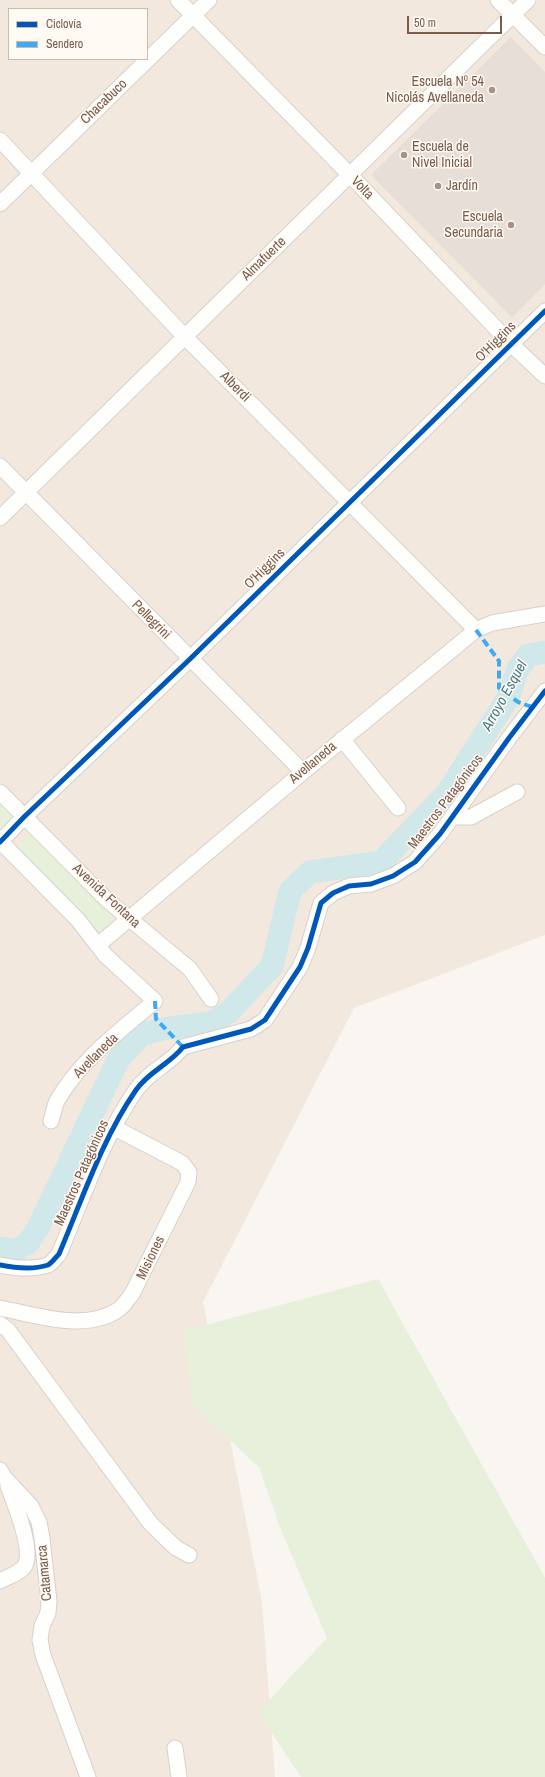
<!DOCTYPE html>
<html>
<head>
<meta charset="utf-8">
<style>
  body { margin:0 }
  #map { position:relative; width:545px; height:1777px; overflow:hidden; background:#f9f5f0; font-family:"Archivo Narrow",sans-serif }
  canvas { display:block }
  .legend { position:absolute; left:8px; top:8px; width:140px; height:52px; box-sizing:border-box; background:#fffaf3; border:1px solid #cabbb1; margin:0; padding:5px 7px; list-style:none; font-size:12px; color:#7a5c4d }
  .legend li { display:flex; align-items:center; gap:8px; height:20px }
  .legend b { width:20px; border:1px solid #cabbb1 }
  .scale { position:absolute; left:407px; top:16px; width:95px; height:18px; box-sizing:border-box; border:2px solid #7a5c4d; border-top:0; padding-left:5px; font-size:12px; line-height:14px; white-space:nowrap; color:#7a5c4d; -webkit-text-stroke:3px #fffaf3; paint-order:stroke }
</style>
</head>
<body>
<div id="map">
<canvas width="545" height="1777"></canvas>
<ul class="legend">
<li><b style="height:5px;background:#0057b8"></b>Ciclovía</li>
<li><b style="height:5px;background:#3fa9f5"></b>Sendero</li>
</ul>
<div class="scale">50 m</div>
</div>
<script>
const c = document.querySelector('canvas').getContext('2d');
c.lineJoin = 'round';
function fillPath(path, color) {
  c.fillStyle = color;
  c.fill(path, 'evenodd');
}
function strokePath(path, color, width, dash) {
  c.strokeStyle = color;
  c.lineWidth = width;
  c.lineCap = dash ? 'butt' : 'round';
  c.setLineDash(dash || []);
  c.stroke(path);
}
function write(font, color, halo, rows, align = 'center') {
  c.font = font + ' "Archivo Narrow",sans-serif';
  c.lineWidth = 3;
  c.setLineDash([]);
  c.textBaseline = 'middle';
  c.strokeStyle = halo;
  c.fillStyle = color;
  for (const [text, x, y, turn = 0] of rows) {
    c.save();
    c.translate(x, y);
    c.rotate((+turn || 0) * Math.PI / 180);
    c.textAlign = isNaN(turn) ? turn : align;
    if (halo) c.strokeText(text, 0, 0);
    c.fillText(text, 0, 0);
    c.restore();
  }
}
fillPath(new Path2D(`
  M0 0H545V935L354 1008 203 1302 262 1602 275 1777H0ZM9 9H147V59H9Z`), '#f2e8de');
fillPath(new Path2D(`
  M0 803 14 817 0 830Z
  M31 832 115 917 100 932 16 848Z
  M378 1279 545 1578V1777H301L258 1712 327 1638 281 1530 259 1467 193 1406 183 1331Z`), '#e7f0db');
strokePath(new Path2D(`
  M0 1248 15 1251 28 1243 38 1228 118 1060 142 1034 162 1029 210 1023 228 1013 272 966 290 891 310 872 381 862 447 793 508 698 518 669 528 655 545 652`), '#d0e8ea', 23);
fillPath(new Path2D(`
  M511 37 545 72V284L512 317 371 175Z`), '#e6ded7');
const minor = new Path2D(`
  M178 0 350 175 511 344 545 376
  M498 0 545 47
  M0 140 185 337 476 630
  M0 204 209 0
  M0 466 303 772
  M0 518 528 0
  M342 739 398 808
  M0 792 107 900 190 969 211 999
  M453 817H471L517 792
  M0 841 78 920 105 955 155 1001C120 1031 80 1060 57 1101 54 1107 53 1115 51 1121
  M0 842 24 817 190 659 545 311
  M98 945 303 772 476 630 492 623 545 614
  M0 1265C15 1268 33 1270 48 1265 52 1263 56 1257 59 1254 82 1200 102 1139 136 1090 148 1072 170 1064 183 1047L251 1029 265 1020 300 967 308 948 321 903 333 893 349 886 371 884 393 876 415 862 440 834 509 738 545 691
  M0 1308C36 1315 85 1332 118 1310 123 1307 128 1299 132 1294L188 1182 189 1172 182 1163 113 1127
  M0 1324 8 1330 151 1524 176 1548 189 1555
  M0 1470 4 1477 31 1506 39 1522 42 1538 49 1601 48 1613 42 1626 40 1640 43 1655 88 1777
  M0 1581C7 1577 20 1573 24 1567 35 1552 14 1502 8 1486
  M175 1748 179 1777`);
strokePath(minor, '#d7d1cb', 17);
strokePath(minor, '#fefefd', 15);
strokePath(new Path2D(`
  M476 630 499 661V688L518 702 532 707
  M155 1001 156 1019 183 1047`), '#3fa9f5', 4, [8, 4]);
strokePath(new Path2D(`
  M0 842 24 817 190 659 545 311
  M0 1265C15 1268 33 1270 48 1265 52 1263 56 1257 59 1254 82 1200 102 1139 136 1090 148 1072 170 1064 183 1047L251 1029 265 1020 300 967 308 948 321 903 333 893 349 886 371 884 393 876 415 862 440 834 509 738 545 691`), '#0057b8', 5);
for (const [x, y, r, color] of [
  [492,90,4,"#a69286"],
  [404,155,4,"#a69286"],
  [438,186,4,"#a69286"],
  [511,225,4,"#a69286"]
]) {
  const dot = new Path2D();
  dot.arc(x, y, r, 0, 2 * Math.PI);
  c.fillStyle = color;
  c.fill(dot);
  strokePath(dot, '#fffaf3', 1.5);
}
write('14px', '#7a5c4d', '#fffaf3', [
  ["Escuela Nº 54",484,82],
  ["Nicolás Avellaneda",484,98],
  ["Escuela de",412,147,"left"],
  ["Nivel Inicial",412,163,"left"],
  ["Jardín",446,186,"left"],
  ["Escuela",503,217],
  ["Secundaria",503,233]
], 'right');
write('14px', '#7a5c4d', '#fffaf3', [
  ["Chacabuco",104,102,-44],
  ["Volta",362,188,46],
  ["Almafuerte",264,259,-44],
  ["O'Higgins",496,342,-45],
  ["Alberdi",235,387,45],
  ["O'Higgins",265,569,-45],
  ["Pellegrini",151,620,45],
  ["Avellaneda",313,763,-40],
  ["Maestros Patagónicos",446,802,-53],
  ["Avenida Fontana",106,896,43],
  ["Avellaneda",96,1056,-45],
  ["Maestros Patagónicos",82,1173,-66],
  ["Misiones",151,1258,-64],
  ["Catamarca",45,1573,-95]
]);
write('italic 15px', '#437c86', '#fffaf3', [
  ["Arroyo Esquel",505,696,-61]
]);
</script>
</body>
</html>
